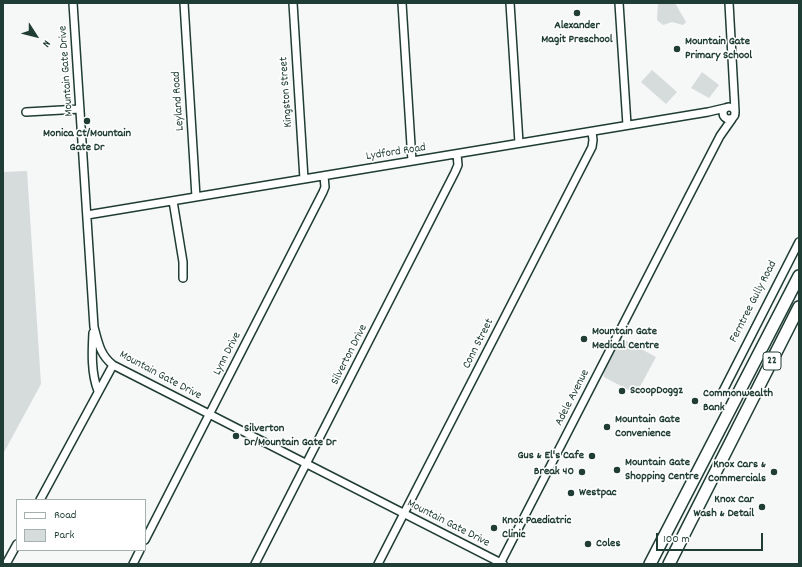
<!DOCTYPE html>
<html>
<head>
<meta charset="utf-8">
<style>
  body { margin:0 }
  #map { position:relative; width:802px; height:567px; overflow:hidden; background:#f6f7f7; font-family:Dekko,sans-serif }
  canvas { display:block }
  .frame { position:absolute; inset:0; border:4px solid #1f3d34; pointer-events:none }
  .legend { position:absolute; left:16px; top:499px; width:130px; height:52px; box-sizing:border-box; background:#fff; border:1px solid #a5b1ae; margin:0; padding:5px 7px; list-style:none; font-size:12px; color:#1f3d34 }
  .legend li { display:flex; align-items:center; gap:8px; height:20px }
  .legend b { width:20px; border:1px solid #a5b1ae }
  .north { position:absolute; left:16px; top:16px; width:40px; height:40px; -webkit-text-stroke:3px #fff; paint-order:stroke; rotate:126deg; font-size:11px; font-weight:700; line-height:16px; text-align:center; color:#1f3d34 }
  .north::after { content:''; display:block; margin:auto; width:14px; height:18px; background:#1f3d34; clip-path:polygon(50% 0,100% 100%,50% 72%,0 100%) }
  .scale { position:absolute; left:656px; top:533px; width:107px; height:18px; box-sizing:border-box; border:2px solid #1f3d34; border-top:0; padding-left:5px; font-size:12px; line-height:14px; white-space:nowrap; color:#1f3d34; -webkit-text-stroke:3px #fff; paint-order:stroke }
</style>
</head>
<body>
<div id="map">
<canvas width="802" height="567"></canvas>
<div class="frame"></div>
<ul class="legend">
<li><b style="height:5px;background:#fff"></b>Road</li>
<li><b style="height:11px;background:#d6dcdb"></b>Park</li>
</ul>
<div class="north">N</div>
<div class="scale">100 m</div>
</div>
<script>
const c = document.querySelector('canvas').getContext('2d');
c.lineJoin = 'round';
function fillPath(path, color) {
  c.fillStyle = color;
  c.fill(path, 'evenodd');
}
function strokePath(path, color, width, dash) {
  c.strokeStyle = color;
  c.lineWidth = width;
  c.lineCap = dash ? 'butt' : 'round';
  c.setLineDash(dash || []);
  c.stroke(path);
}
function write(font, color, halo, rows, align = 'center') {
  c.font = font + ' Dekko,sans-serif';
  c.lineWidth = 3;
  c.setLineDash([]);
  c.textBaseline = 'middle';
  c.strokeStyle = halo;
  c.fillStyle = color;
  for (const [text, x, y, turn = 0] of rows) {
    c.save();
    c.translate(x, y);
    c.rotate((+turn || 0) * Math.PI / 180);
    c.textAlign = isNaN(turn) ? turn : align;
    if (halo) c.strokeText(text, 0, 0);
    c.fillText(text, 0, 0);
    c.restore();
  }
}
fillPath(new Path2D(`
  M658 3H675L686 22 683 25 672 22 663 25 657 20Z
  M652 70 677 92 666 104 641 82Z
  M702 72 719 85 709 98 691 88Z
  M27 171 41 384 3 454V172Z
  M617 336 656 357 636 394 604 377 602 365Z`), '#d6dcdb');
const street = new Path2D(`
  M73 3 94 327C98 342 100 355 113 365L503 564
  M184 3 196 197
  M293 3 304 179
  M402 3 412 161
  M510 3 519 143
  M619 3 627 125
  M729 3 735 111
  M723 113a6 6 0 1 1 12 0a6 6 0 1 1-12 0Z
  M26 112 80 109
  M173 201 183 262V278
  M87 215 708 112 725 108
  M93 333C92 352 91 373 98 391
  M723 391 799 242
  M40 500 113 365
  M145 540 323 192 325 187 324 176
  M6 564 17 544
  M133 564 140 550
  M255 564 455 172 458 165 457 154
  M378 564 592 147 593 140 592 132
  M500 564 688 198 720 136 732 119`);
const primary = new Path2D(`
  M650 564 799 276
  M669 564 799 307`);
strokePath(street, '#1f3d34', 10);
strokePath(primary, '#1f3d34', 14);
strokePath(street, '#fff', 7);
strokePath(primary, '#fff', 11);
for (const [x, y, r, color] of [
  [577,13,4,"#1f3d34"],
  [677,49,4,"#1f3d34"],
  [87,121,4,"#1f3d34"],
  [584,339,4,"#1f3d34"],
  [622,391,4,"#1f3d34"],
  [695,401,4,"#1f3d34"],
  [607,427,4,"#1f3d34"],
  [236,436,4,"#1f3d34"],
  [592,456,4,"#1f3d34"],
  [617,470,4,"#1f3d34"],
  [582,472,4,"#1f3d34"],
  [774,472,4,"#1f3d34"],
  [571,493,4,"#1f3d34"],
  [762,507,4,"#1f3d34"],
  [494,528,4,"#1f3d34"],
  [588,544,4,"#1f3d34"]
]) {
  const dot = new Path2D();
  dot.arc(x, y, r, 0, 2 * Math.PI);
  c.fillStyle = color;
  c.fill(dot);
  strokePath(dot, '#fff', 1.5);
}
for (const [x, y, w] of [
  [772,361,18]
]) {
  const box = new Path2D();
  box.roundRect(x - w / 2, y - 9, w, 18, 3);
  c.fillStyle = '#fff';
  c.fill(box);
  strokePath(box, '#1f3d34', 1);
}
write('bold 11px', '#1f3d34', null, [
  ["22",772,361]
]);
write('bold 12px', '#1f3d34', '#fff', [
  ["Alexander",577,26,"center"],
  ["Magit Preschool",577,40,"center"],
  ["Mountain Gate",685,42],
  ["Primary School",685,56],
  ["Monica Ct/Mountain",87,134,"center"],
  ["Gate Dr",87,148,"center"],
  ["Mountain Gate",592,332],
  ["Medical Centre",592,346],
  ["ScoopDoggz",630,391],
  ["Commonwealth",703,394],
  ["Bank",703,408],
  ["Mountain Gate",615,420],
  ["Convenience",615,434],
  ["Silverton",244,429],
  ["Dr/Mountain Gate Dr",244,443],
  ["Gus & El's Cafe",584,456,"right"],
  ["Mountain Gate",625,463],
  ["Shopping Centre",625,477],
  ["Knox Cars &",766,465,"right"],
  ["Commercials",766,479,"right"],
  ["Break 40",574,472,"right"],
  ["Westpac",579,493],
  ["Knox Car",754,500,"right"],
  ["Wash & Detail",754,514,"right"],
  ["Knox Paediatric",502,521],
  ["Clinic",502,535],
  ["Coles",596,544]
], 'left');
write('12px', '#1f3d34', '#fff', [
  ["Mountain Gate Drive",67,71,-94],
  ["Kingston Street",287,92,-94],
  ["Leyland Road",179,101,-94],
  ["Lydford Road",396,153,-9],
  ["Ferntree Gully Road",754,302,-63],
  ["Conn Street",479,344,-63],
  ["Lynn Drive",228,354,-63],
  ["Silverton Drive",350,355,-63],
  ["Mountain Gate Drive",160,376,28],
  ["Adele Avenue",573,398,-63],
  ["Mountain Gate Drive",448,524,27]
]);
</script>
</body>
</html>
